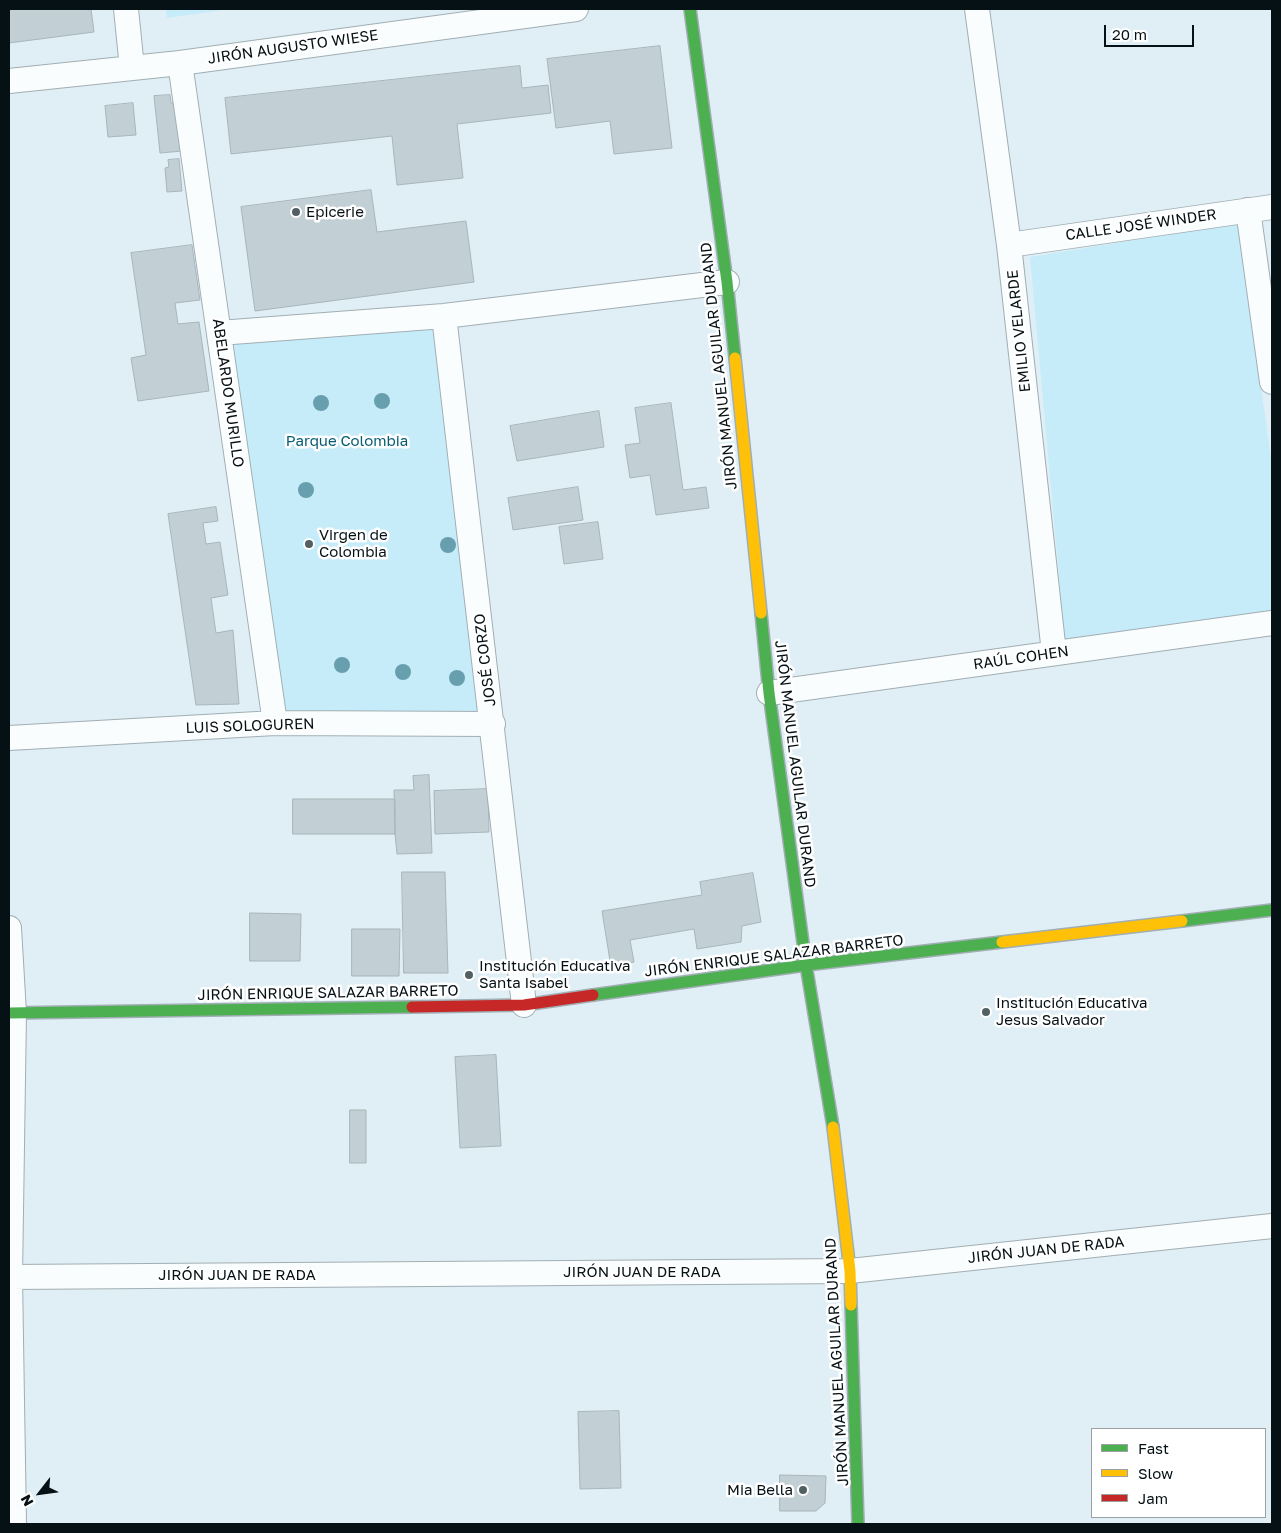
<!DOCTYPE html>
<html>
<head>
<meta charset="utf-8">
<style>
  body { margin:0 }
  #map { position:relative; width:1281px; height:1533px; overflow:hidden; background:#e0eff5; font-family:"Golos Text",sans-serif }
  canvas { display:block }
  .frame { position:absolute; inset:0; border:10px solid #061115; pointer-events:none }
  .legend { position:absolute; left:1091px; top:1428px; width:175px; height:90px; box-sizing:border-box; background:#fff; border:1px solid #9ba0a1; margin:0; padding:6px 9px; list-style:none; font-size:15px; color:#061115 }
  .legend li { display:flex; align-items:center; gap:10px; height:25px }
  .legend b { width:25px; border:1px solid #9ba0a1 }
  .north { position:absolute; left:15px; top:1468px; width:50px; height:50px; -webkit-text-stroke:4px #fff; paint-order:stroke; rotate:240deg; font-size:14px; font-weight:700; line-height:20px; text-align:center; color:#061115 }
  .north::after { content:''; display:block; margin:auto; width:18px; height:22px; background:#061115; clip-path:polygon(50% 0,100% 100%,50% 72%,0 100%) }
  .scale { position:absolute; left:1104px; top:25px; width:90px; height:22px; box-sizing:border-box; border:2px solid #061115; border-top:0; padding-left:6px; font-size:15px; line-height:18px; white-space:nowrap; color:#061115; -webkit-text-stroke:4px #fff; paint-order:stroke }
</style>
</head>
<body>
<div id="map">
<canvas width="1281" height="1533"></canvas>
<div class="frame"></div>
<ul class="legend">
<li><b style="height:6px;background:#4caf50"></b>Fast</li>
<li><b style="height:6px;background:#ffc107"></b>Slow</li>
<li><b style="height:6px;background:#c62828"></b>Jam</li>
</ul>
<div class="north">N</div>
<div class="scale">20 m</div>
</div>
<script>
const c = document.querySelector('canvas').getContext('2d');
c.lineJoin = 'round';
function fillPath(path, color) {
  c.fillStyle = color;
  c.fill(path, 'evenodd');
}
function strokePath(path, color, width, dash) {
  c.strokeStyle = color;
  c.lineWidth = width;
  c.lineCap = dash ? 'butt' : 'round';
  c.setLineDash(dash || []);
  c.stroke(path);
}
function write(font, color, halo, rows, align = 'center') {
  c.font = font + ' "Golos Text",sans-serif';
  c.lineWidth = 5;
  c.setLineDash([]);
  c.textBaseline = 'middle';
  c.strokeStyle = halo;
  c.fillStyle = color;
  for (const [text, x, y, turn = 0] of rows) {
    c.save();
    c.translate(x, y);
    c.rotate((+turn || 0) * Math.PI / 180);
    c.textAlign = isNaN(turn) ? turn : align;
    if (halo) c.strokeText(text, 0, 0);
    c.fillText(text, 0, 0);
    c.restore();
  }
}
fillPath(new Path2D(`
  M166 9H230L167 18Z
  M1238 223 1272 465V612L1065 642 1030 257Z
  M444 316 493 724 275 723 219 333Z`), '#c7ecf9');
const building = new Path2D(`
  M9 9H91L94 32 9 43Z
  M660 46 672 148 614 154 610 121 556 128 547 59Z
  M520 66 522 88 548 85 551 113 457 124 463 178 397 185 392 136 231 154 225 98Z
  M170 95 171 103 178 102 183 151 160 153 154 96Z
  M133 103 136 135 108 137 105 106Z
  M179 159 182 191 167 192 165 168 169 167 168 160Z
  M371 190 377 232 466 221 474 282 255 311 241 207Z
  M192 245 200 300 175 303 178 324 199 322 209 391 138 401 131 358 146 355 131 253Z
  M671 403 683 490 706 487 709 508 656 515 650 475 630 478 625 445 640 443 635 408Z
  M599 411 604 447 517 461 510 426Z
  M578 487 583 520 513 530 508 498Z
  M216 507 218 521 203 523 206 544 220 542 228 595 211 598 216 633 233 630 239 704 196 705 168 514Z
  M598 522 603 559 564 564 559 527Z
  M429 775 432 853 397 854 395 834 394 790H414L413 776Z
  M488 789 489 832 435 834 434 791Z
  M293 799H395V834H293Z
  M402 872H445L448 973H404Z
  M753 873 761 922 742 926 741 942 697 949 694 929 630 940 634 962 611 967 602 911 702 895 700 882Z
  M250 913 301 914 300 961H250Z
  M352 929H400L399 976H352Z
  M496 1055 501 1146 460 1148 455 1057Z
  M350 1110H366V1163H350Z
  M619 1411 621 1488 580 1489 578 1412Z
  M780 1475 826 1476 825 1503 816 1511H780Z`);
fillPath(building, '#c2d0d5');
strokePath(building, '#a8b5ba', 1);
const street = new Path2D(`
  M126 9 132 68
  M977 9 1009 245 1054 653
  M180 63 275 723
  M9 81 180 63 576 9
  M1248 210 1272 382
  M1009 245 1272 207
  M444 316 524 1005
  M219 333 444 316 727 282
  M769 693 1272 623
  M9 738 275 723 493 724
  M9 928 14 1013 10 1277 14 1524
  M9 1277 850 1271 1272 1226`);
const fast = new Path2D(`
  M690 9 727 282 735 358
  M761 613 769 693 806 965 833 1127
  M1182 921 1272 910
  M593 995 806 965 1002 942
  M9 1013 412 1007
  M851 1305 858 1524`);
const slow = new Path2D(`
  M735 358 761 613
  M1002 942 1182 921
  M833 1127 850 1271 851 1305`);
const jam = new Path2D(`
  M412 1007 524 1005 593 995`);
strokePath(street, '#a1aeb3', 26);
strokePath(fast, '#a1aeb3', 14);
strokePath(slow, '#a1aeb3', 14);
strokePath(jam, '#a1aeb3', 14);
strokePath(street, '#fafdfe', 24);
strokePath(fast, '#4caf50', 11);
strokePath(slow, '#ffc107', 11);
strokePath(jam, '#c62828', 11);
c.fillStyle = '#689fae';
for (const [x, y] of [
  [382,401],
  [321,403],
  [306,490],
  [448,545],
  [342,665],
  [403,672],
  [457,678]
]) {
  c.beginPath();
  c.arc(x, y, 8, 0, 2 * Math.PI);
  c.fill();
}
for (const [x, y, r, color] of [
  [296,212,5,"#525f63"],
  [309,544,5,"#525f63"],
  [469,975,5,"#525f63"],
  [986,1012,5,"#525f63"],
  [803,1490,5,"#525f63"]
]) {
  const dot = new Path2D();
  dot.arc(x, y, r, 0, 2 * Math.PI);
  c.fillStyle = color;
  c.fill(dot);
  strokePath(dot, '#fff', 2);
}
write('15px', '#061115', '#fff', [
  ["JIRÓN AUGUSTO WIESE",293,47,-8],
  ["CALLE JOSÉ WINDER",1141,225,-8],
  ["EMILIO VELARDE",1019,331,-96],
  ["JIRÓN MANUEL AGUILAR DURAND",719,366,-96],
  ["ABELARDO MURILLO",228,393,82],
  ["RAÚL COHEN",1021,658,-8],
  ["JOSÉ CORZO",485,660,-97],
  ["LUIS SOLOGUREN",250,726,-2],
  ["JIRÓN MANUEL AGUILAR DURAND",795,764,83],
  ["JIRÓN ENRIQUE SALAZAR BARRETO",774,956,-7],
  ["JIRÓN ENRIQUE SALAZAR BARRETO",328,993,-1],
  ["JIRÓN JUAN DE RADA",1046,1250,-6],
  ["JIRÓN JUAN DE RADA",642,1272],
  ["JIRÓN JUAN DE RADA",237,1275],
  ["JIRÓN MANUEL AGUILAR DURAND",837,1362,-93]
]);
write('15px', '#061115', '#fff', [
  ["Epicerie",306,212],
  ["Virgen de",319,535],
  ["Colombia",319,552],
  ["Institución Educativa",479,966],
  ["Santa Isabel",479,983],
  ["Institución Educativa",996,1003],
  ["Jesus Salvador",996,1020],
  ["Mia Bella",793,1490,"right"]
], 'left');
write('15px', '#055d74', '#fff', [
  ["Parque Colombia",347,441]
]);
</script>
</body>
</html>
